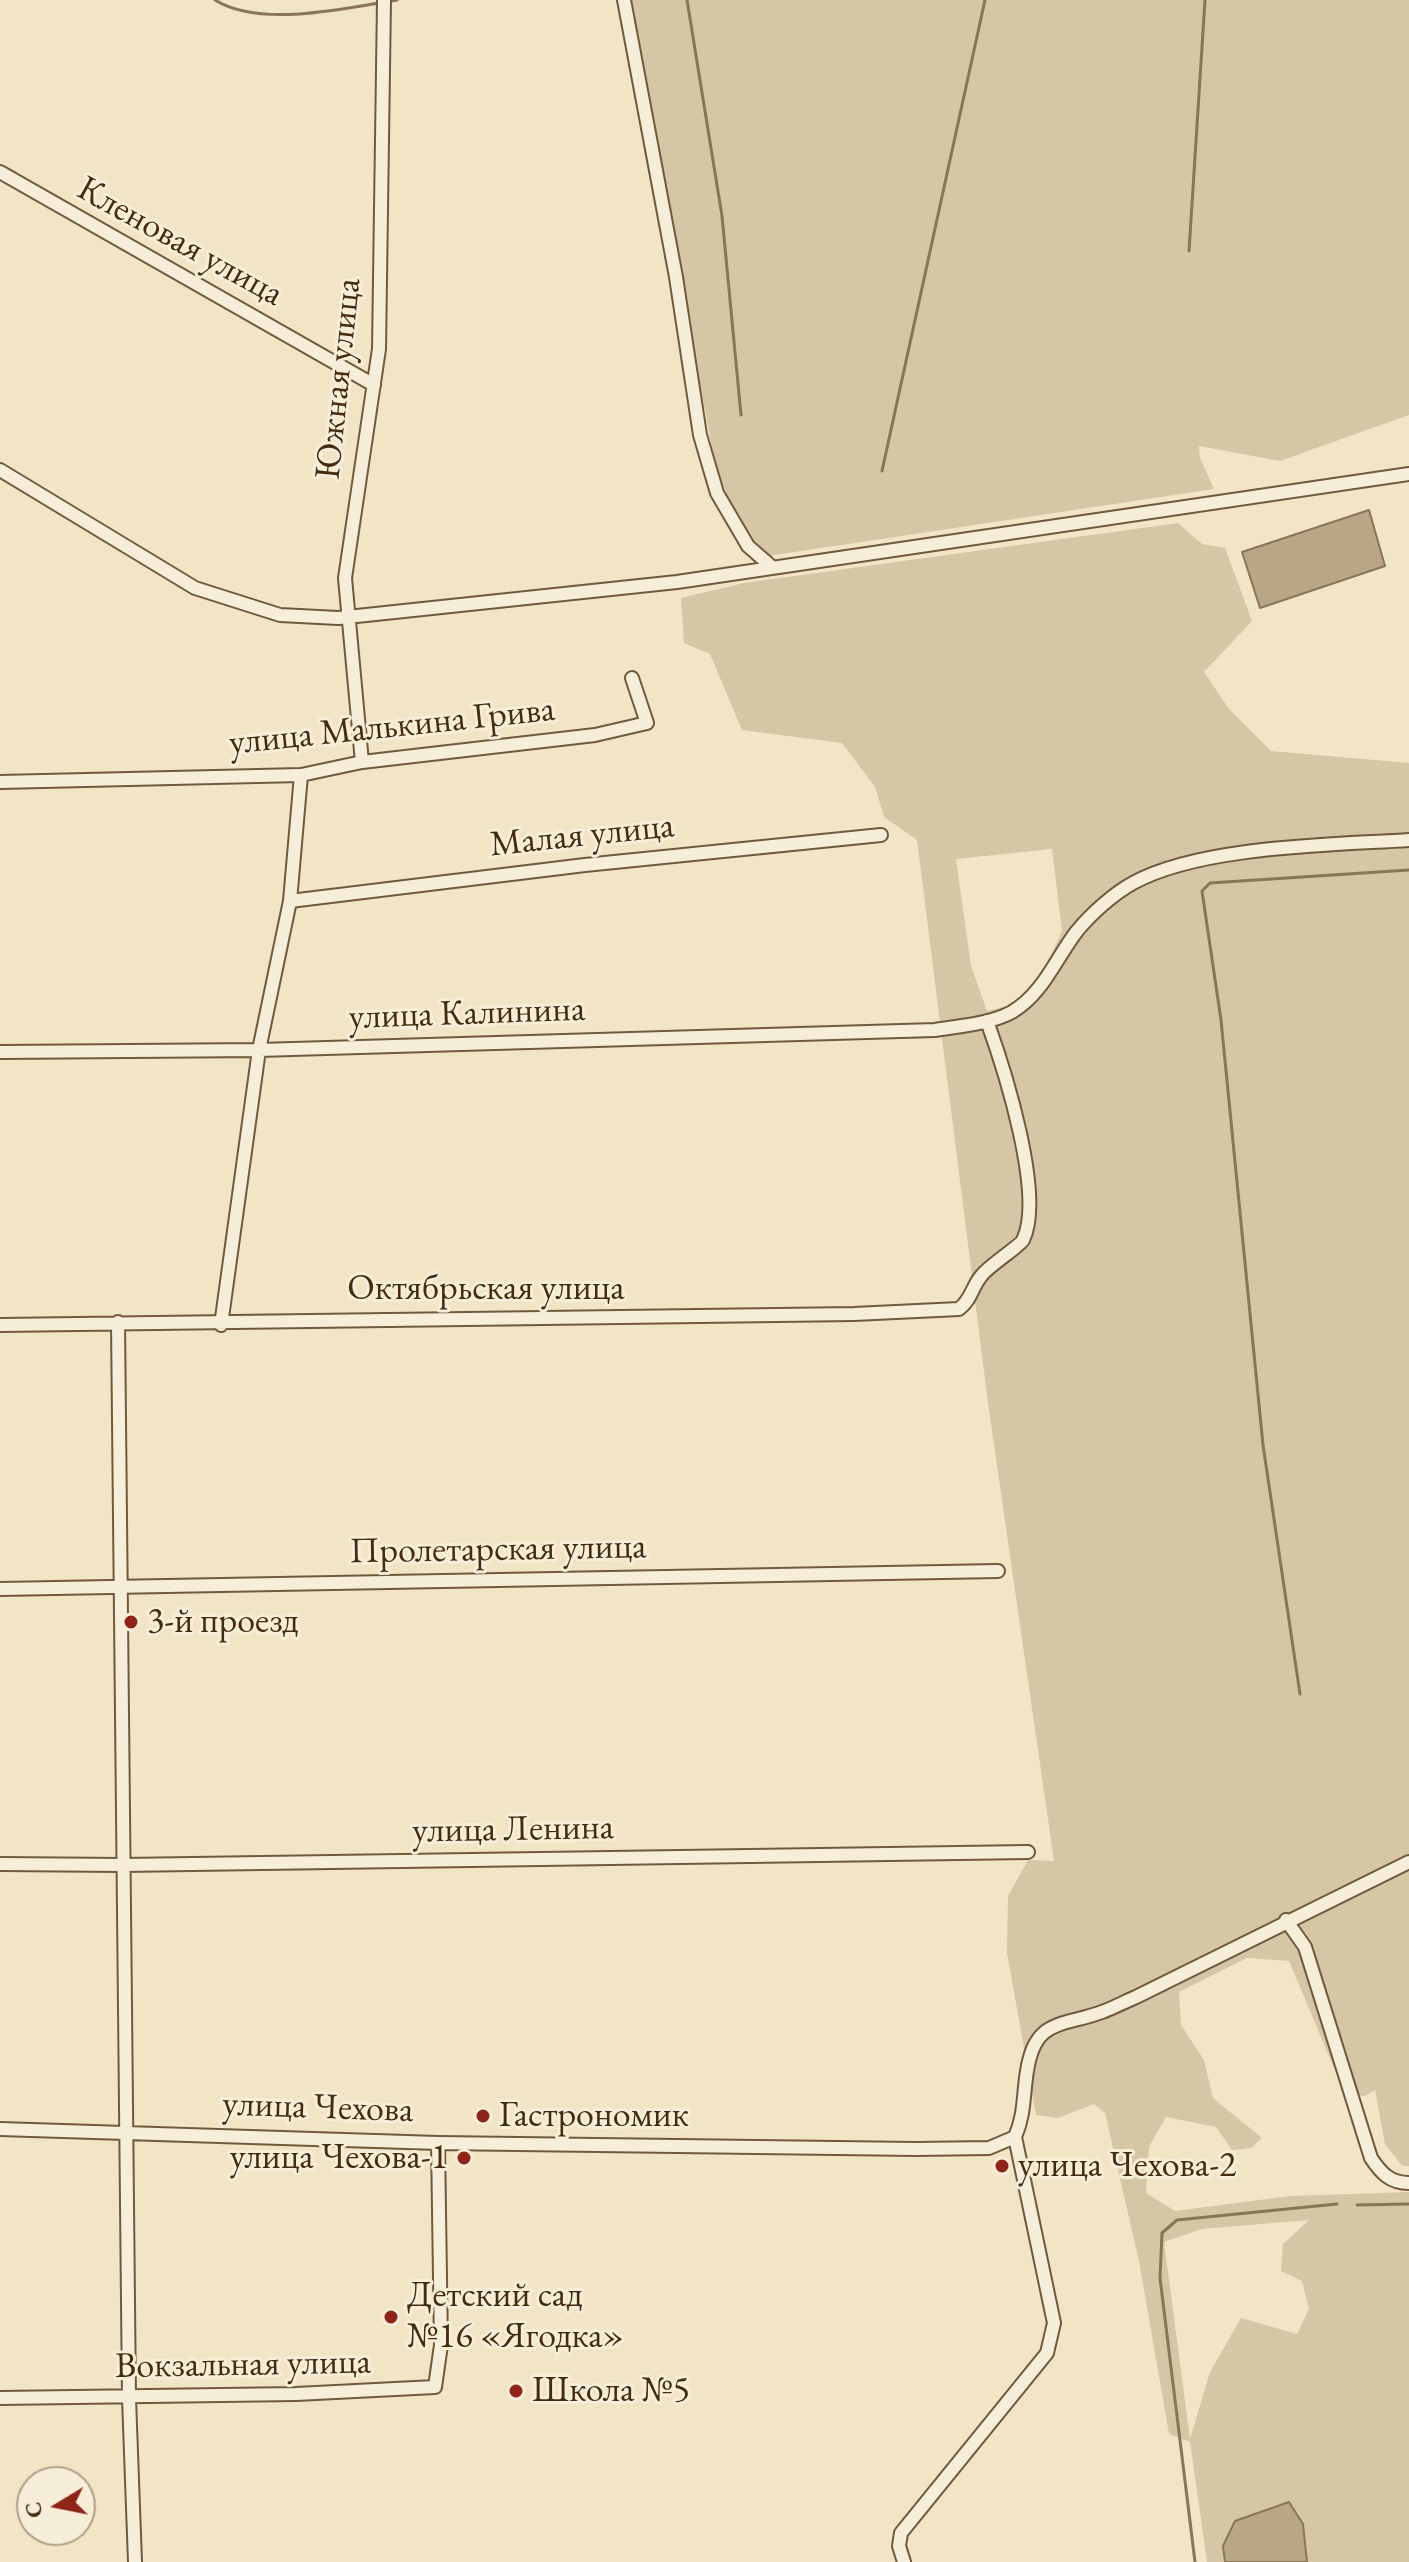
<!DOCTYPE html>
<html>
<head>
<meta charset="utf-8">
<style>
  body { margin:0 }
  #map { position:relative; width:1409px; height:2562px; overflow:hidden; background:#f2e5c5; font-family:"EB Garamond",serif }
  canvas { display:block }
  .north { position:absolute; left:16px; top:2466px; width:80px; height:80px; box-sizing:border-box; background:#f7eed9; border:2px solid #b0a088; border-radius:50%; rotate:260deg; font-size:22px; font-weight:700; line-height:32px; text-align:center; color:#462c0f }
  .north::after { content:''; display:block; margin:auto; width:28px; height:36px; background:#8f2418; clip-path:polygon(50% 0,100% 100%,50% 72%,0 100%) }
</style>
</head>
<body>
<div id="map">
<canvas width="1409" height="2562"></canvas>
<div class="north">С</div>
</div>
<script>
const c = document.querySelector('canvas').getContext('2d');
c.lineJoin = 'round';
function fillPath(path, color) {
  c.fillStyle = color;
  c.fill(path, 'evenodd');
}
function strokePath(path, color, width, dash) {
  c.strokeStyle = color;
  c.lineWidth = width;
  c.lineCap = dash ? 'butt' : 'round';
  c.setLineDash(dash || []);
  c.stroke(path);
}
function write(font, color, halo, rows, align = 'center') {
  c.font = font + ' "EB Garamond",serif';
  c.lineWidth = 6;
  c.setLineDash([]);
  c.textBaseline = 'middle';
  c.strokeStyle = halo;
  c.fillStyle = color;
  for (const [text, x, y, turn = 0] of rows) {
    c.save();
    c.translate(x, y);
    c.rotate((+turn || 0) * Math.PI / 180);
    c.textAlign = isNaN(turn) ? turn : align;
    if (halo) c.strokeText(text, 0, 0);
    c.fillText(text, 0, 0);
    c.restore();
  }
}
fillPath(new Path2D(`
  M632 0H1409V415L1280 461 1199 446 1200 458 1214 489 768 556 742 530 716 469 631 13Z
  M1178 523 1202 544 1225 548 1252 621 1204 672 1229 709 1271 751 1409 763V2166H1402L1385 2144 1375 2090 1365 2096 1345 2094 1289 1961 1247 1958 1179 1992 1181 2025 1204 2060 1213 2098 1262 2138 1251 2148 1232 2150 1216 2127 1166 2117 1149 2147 1146 2193 1175 2211 1290 2196 1409 2192V2562H1307L1303 2524 1223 2546 1225 2562H1207L1190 2442 1169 2434 1139 2261 1105 2113 1094 2104 1058 2118 1036 2115 1007 1953 1008 1896 1028 1860 1054 1861 988 1403 917 840 884 817 875 787 842 743 742 730 710 654 684 643 681 598 744 583ZM1052 849 1062 931 1037 985 1011 1005 987 1011 971 966 956 859ZM1309 2220 1283 2244 1281 2271 1302 2281 1309 2309 1297 2334 1241 2318 1210 2372 1190 2439 1164 2242 1202 2229Z`), '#d5c6a6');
const water = new Path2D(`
  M1369 510 1385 566 1260 608 1242 552Z
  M1289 2502 1303 2524 1307 2562H1225L1223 2546 1235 2521Z`);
fillPath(water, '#b8a687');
strokePath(water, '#8a7557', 2);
strokePath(new Path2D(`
  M215 0C257 26 330 11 379 3
  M687 0 722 216 741 415
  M386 2 397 0
  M1189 251 1205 0
  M882 471 985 0
  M1300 1694 1263 1445 1221 1020 1202 891 1210 883 1409 870
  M1357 2205 1409 2204
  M1195 2562 1160 2278 1162 2233 1177 2220 1337 2204`), '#8a7557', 3);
const street = new Path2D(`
  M624 0 676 277 700 435 717 493 748 546 772 567
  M0 172 374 385
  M0 470 195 588 280 615 338 618 677 582 1409 474
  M362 762 345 578 379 349 384 0
  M0 782 301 775 362 762 595 735 647 723 632 678
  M290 901 585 865 881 835
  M0 1052 259 1050 935 1030C960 1026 990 1024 1012 1012 1043 994 1056 958 1077 931 1091 914 1113 894 1133 883 1200 846 1331 845 1409 840
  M118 1322 129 2398 135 2562
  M0 1325 854 1314 959 1309C972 1299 972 1286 982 1275 991 1264 1020 1246 1023 1240 1045 1196 1004 1068 987 1021
  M221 1325 259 1050 290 901 301 775
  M0 1589 998 1571
  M0 1864 123 1865 1028 1852
  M1286 1920 1305 1947 1371 2158C1381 2173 1390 2183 1409 2183
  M0 2129 438 2143 916 2149 989 2148 1015 2137
  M0 2398 296 2394 435 2387 441 2345 438 2143
  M904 2562 899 2546 901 2533 1047 2353 1054 2323 1015 2137C1025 2114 1023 2095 1027 2071 1035 2019 1060 2027 1102 2012 1113 2008 1124 2002 1136 1997L1409 1862`);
strokePath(street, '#715a3c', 16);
strokePath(street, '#f7eed9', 12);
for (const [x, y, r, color] of [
  [131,1622,8,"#8f2418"],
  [483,2116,8,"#8f2418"],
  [464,2158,8,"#8f2418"],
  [1002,2166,8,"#8f2418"],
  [391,2317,8,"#8f2418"],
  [516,2391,8,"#8f2418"]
]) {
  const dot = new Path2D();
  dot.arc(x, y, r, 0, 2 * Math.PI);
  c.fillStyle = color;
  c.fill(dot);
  strokePath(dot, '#f7eed9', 3);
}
write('36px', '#462c0f', '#f7eed9', [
  ["Кленовая улица",180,242,29],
  ["Южная улица",339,379,-84],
  ["улица Малькина Грива",392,727,-6],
  ["Малая улица",582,836,-6],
  ["улица Калинина",467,1014,-2],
  ["Октябрьская улица",486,1289],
  ["Пролетарская улица",498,1550,-1],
  ["улица Ленина",513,1830,-1],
  ["улица Чехова",318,2108,2],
  ["Вокзальная улица",243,2365,-1]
]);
write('36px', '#462c0f', '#f7eed9', [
  ["3-й проезд",147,1622],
  ["Гастрономик",499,2116],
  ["улица Чехова-1",448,2158,"right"],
  ["улица Чехова-2",1018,2166],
  ["Детский сад",407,2296],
  ["№16 «Ягодка»",407,2337],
  ["Школа №5",532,2391]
], 'left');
</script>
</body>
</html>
